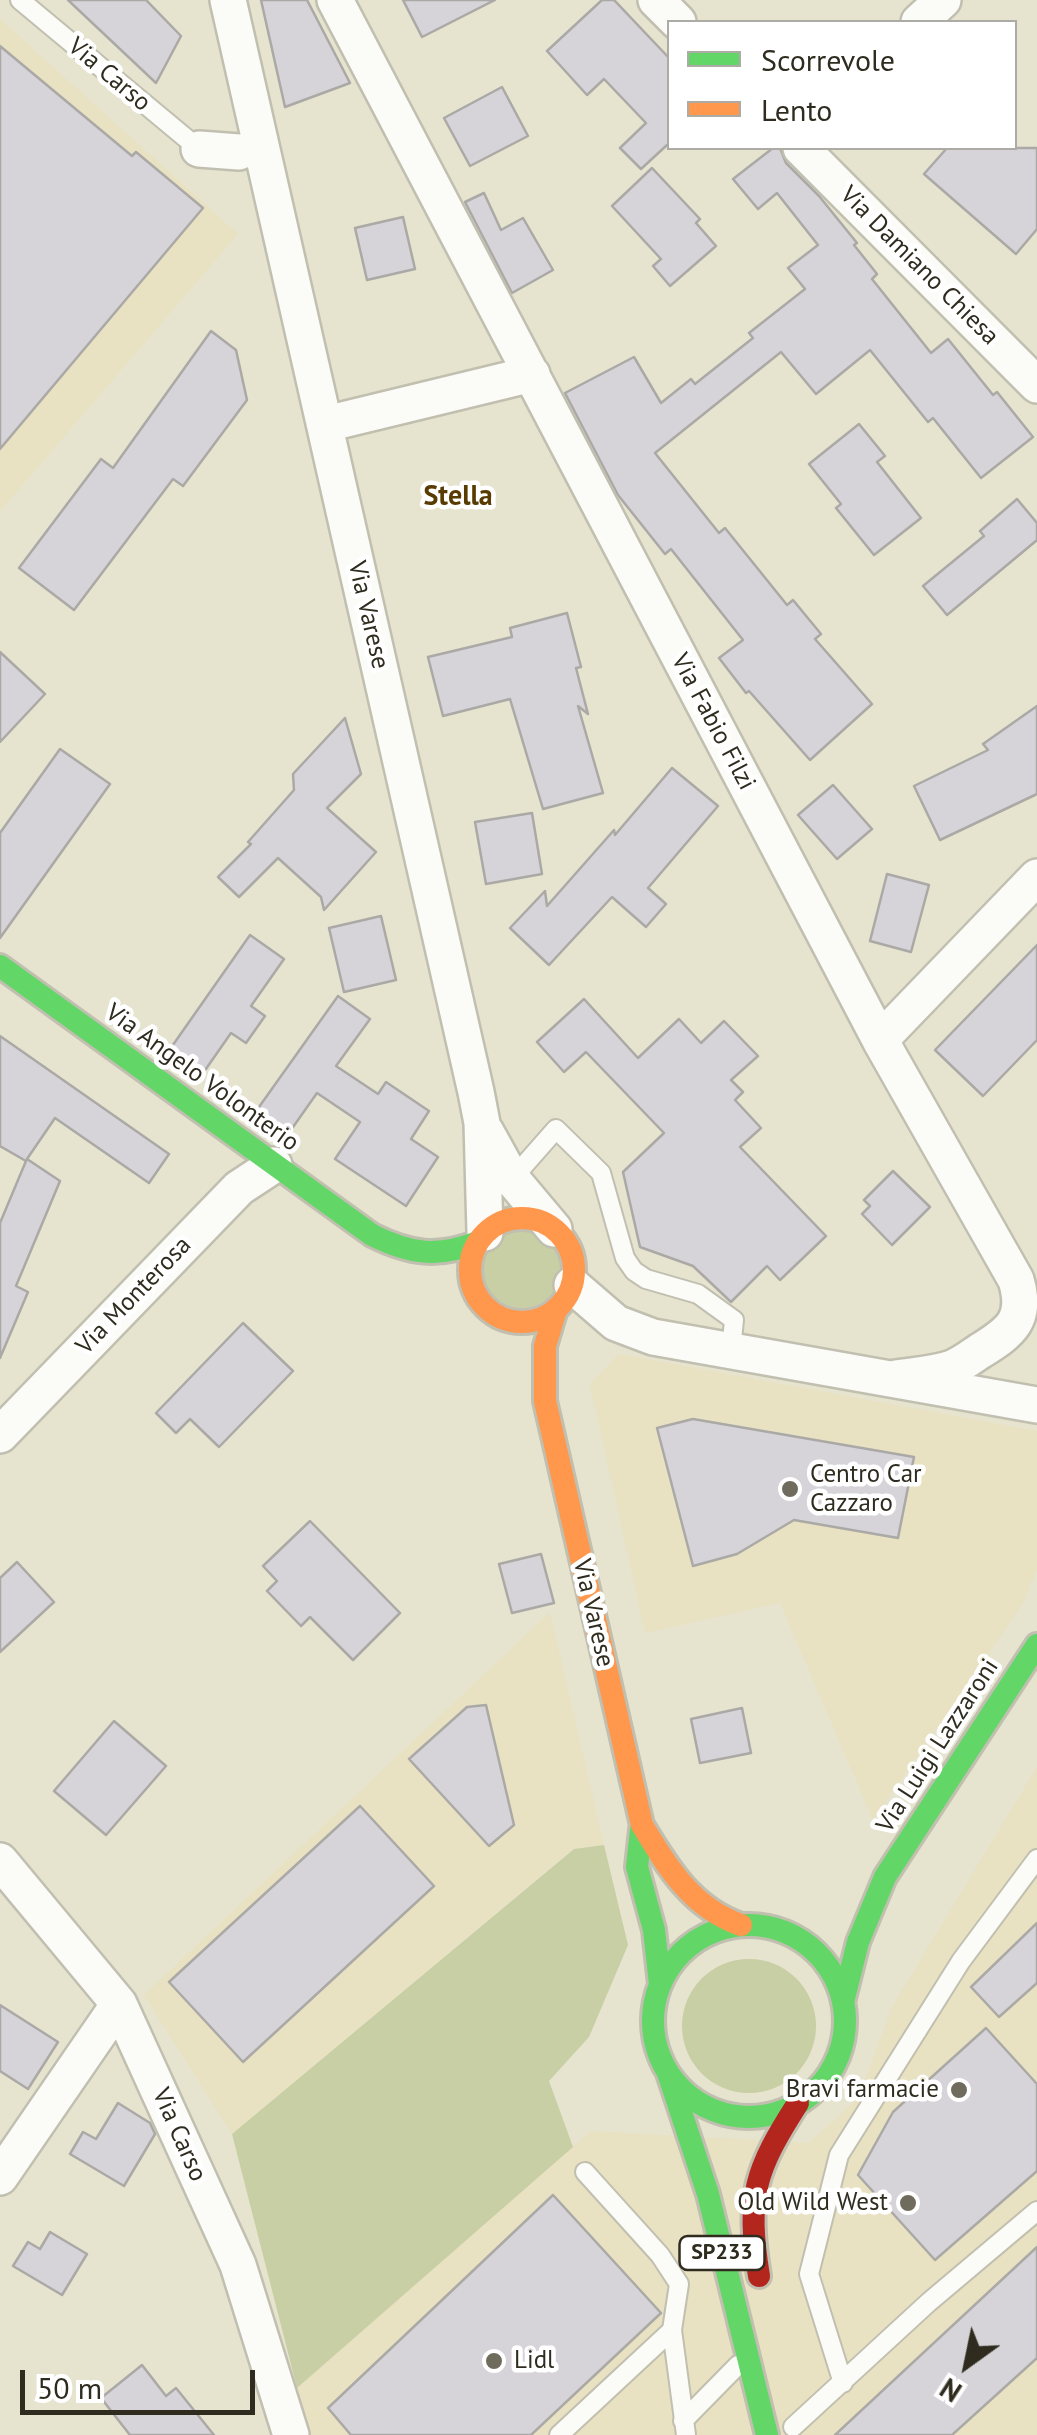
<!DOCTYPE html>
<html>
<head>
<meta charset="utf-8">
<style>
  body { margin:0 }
  #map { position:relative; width:1037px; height:2435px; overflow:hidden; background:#e6e3cf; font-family:"PT Sans",sans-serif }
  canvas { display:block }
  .legend { position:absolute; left:667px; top:20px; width:350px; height:130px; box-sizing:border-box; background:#fff; border:2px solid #acaba5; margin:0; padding:12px 18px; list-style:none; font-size:30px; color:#2f2c1f }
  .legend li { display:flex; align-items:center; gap:20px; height:50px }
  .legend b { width:50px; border:2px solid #acaba5 }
  .north { position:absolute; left:917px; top:2315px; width:100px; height:100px; -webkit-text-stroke:8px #fff; paint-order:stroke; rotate:213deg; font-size:28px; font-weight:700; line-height:40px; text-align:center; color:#2f2c1f }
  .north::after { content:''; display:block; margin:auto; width:35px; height:45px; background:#2f2c1f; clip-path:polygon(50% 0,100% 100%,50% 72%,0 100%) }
  .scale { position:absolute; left:20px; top:2370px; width:235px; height:45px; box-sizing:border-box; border:5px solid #2f2c1f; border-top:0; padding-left:12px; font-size:30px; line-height:35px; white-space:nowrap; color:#2f2c1f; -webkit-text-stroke:8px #fff; paint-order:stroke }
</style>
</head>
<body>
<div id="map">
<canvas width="1037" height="2435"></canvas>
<ul class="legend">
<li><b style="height:12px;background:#63d668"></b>Scorrevole</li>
<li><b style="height:12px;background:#ff974d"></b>Lento</li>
</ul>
<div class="north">N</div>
<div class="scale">50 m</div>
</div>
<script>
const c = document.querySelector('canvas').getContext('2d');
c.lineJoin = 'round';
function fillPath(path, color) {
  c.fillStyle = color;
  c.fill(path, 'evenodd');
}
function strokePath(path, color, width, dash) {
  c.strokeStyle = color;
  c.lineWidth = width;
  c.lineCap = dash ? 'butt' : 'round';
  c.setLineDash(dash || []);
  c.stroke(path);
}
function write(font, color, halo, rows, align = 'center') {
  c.font = font + ' "PT Sans",sans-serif';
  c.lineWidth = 9;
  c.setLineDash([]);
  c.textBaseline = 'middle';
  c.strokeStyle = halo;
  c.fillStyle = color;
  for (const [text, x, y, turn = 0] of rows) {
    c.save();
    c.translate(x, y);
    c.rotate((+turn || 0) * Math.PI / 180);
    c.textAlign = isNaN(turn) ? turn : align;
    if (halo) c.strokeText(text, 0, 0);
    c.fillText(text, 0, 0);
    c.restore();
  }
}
fillPath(new Path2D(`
  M0 19 238 234 0 511Z
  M619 1354 1037 1431V1570L1022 1605 873 1820 780 1603 645 1633 590 1384Z
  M550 1612 604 1845 573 1849 232 2134 144 1995Z
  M1037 1767V2435H301L297 2388 591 2131 809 2143 859 2097 892 2007Z`), '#e8e2c2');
fillPath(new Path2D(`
  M483 1269a39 39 0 1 1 78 0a39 39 0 1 1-78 0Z
  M604 1845 628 1945 589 2037 549 2081 573 2147 297 2388 232 2134 574 1849Z
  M682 2026a67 67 0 1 1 134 0a67 67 0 1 1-134 0Z`), '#c9cfa4');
const building = new Path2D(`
  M68 0H146L181 36 156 83Z
  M261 0H307L350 83 285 107Z
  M403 0H495L422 37Z
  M602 0H614L670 59V147L667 145 641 169 620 148 646 123 604 79 587 95 547 51Z
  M0 46 132 156 136 152 203 208 0 449Z
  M502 87 528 136 470 166 444 118Z
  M773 148H780L786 163 819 196 857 243 854 245 877 274 872 279 931 353 948 339 993 395 997 392 1033 437 981 478 933 418 928 422 870 350 816 394 781 352 655 453 719 533 725 528 787 605 793 600 821 634 815 639 872 704 810 760 749 691 746 693 719 658 743 640 671 549 665 554 618 495 565 393 634 357 661 403 691 379 695 384 753 338 749 333 805 289 788 268 818 245 777 193 758 209 733 179Z
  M947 148H1037V229L1016 254 924 174Z
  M652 168 700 219 696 223 716 246 670 286 653 266 661 259 612 206Z
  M484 193 501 230 523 218 553 270 512 293 465 202Z
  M403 217 415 269 367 280 355 228Z
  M211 331 236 350 247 400 183 486 173 479 74 610 19 568 101 459 113 468Z
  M859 424 885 456 877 462 921 518 874 555 836 508 841 504 809 464Z
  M1017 499 1037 523V540L947 615 923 586 984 536 980 531Z
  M567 613 581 667 576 668 588 714 578 706 603 793 543 809 510 699 443 716 428 657 512 637 510 628Z
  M0 652 45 694 0 742Z
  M1037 706V794L940 840 914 786 988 750 983 744Z
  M345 718 361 774 327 808 376 852 324 910 321 897 278 858 239 897 218 877 251 844 248 842 294 790 293 774Z
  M60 749 110 784 0 938V833Z
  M672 768 718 806 648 888 666 904 646 927 612 897 549 965 510 928 545 891 547 906 614 830 615 835Z
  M833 785 872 829 837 859 798 815Z
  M532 813 542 874 486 884 475 822Z
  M887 874 929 885 911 952 870 941Z
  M381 916 396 980 344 992 329 928Z
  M250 935 284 959 251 1006 265 1016 246 1043 231 1033 201 1076 168 1052Z
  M1037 945V1040L983 1096 935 1050Z
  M338 996 370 1019 336 1066 378 1094 386 1082 429 1111 411 1139 438 1157 406 1206 335 1159 360 1122 317 1093 286 1137 254 1114Z
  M584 999 638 1058 679 1019 701 1043 724 1021 758 1056 731 1080 743 1092 735 1100 761 1128 740 1147 826 1236 780 1280 767 1266 731 1302 693 1266 640 1247 623 1172 664 1133 586 1052 564 1072 537 1042Z
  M0 1036 169 1154 149 1183 55 1118 27 1159 60 1181 16 1286 28 1292 0 1358V1223L26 1161 0 1146Z
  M893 1171 930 1207 892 1245 862 1214 870 1206 864 1200Z
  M243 1323 293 1371 219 1447 190 1419 176 1433 156 1413Z
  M693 1419 914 1457 898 1538 794 1520 737 1554 693 1566 657 1428Z
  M310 1521 400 1613 353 1660 310 1617 301 1626 267 1591 277 1581 263 1566Z
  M541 1554 554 1603 512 1613 499 1564Z
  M17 1562 54 1602 0 1652V1578Z
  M486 1705 514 1825 489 1846 409 1759 467 1707Z
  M742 1708 751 1753 700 1763 691 1719Z
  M114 1721 166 1766 106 1835 54 1791Z
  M360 1806 434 1886 243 2062 169 1982Z
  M1037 1923V1983L999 2017 971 1987Z
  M0 2005 58 2042 28 2089 0 2071Z
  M986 2028 1037 2084V2171L935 2260 858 2175 893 2112Z
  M118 2103 150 2123 155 2134 124 2186 70 2154 83 2132 96 2139Z
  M553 2195 661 2313 531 2435H351L328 2408Z
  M50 2232 87 2254 62 2295 13 2266 28 2242 40 2249Z
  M1037 2247V2358L952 2435H835Z
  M142 2365 166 2396 176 2388 214 2435H130L101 2398Z`);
fillPath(building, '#d7d4d9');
strokePath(building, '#aba9a6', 2.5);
const lane = new Path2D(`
  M20 0 199 149
  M512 1179 556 1129 601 1173 625 1258 634 1271 646 1279 698 1294 734 1320 731 1351
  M585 2172 660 2255 679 2284 672 2330 686 2435
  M843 2383 809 2274 839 2155 961 1961 1037 1859
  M683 2421 738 2365
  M793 2427 929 2302 1037 2211
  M559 2435 672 2330`);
const street = new Path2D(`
  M228 0 476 1092 482 1123 485 1233
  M335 0 880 1040 1016 1280C1028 1319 1011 1332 980 1351 971 1357 962 1364 952 1368 935 1374 915 1375 896 1378
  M656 0 678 22
  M919 22 943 0
  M801 148 1037 385
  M199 149 239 152
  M326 424 532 374
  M880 1040 1037 877
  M486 1132 512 1179 554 1229
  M572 1285 616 1323 653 1337 1037 1405
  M0 1435 239 1188 274 1165
  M0 1861 119 2004 238 2265 291 2435
  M0 2177 119 2004`);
const fast = new Path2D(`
  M0 966 372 1235C410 1254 438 1258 478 1242
  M641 1830 637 1867 654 1930 660 1984
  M653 2021a96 96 0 1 1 192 0a96 96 0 1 1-192 0Z
  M843 2002 858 1942 885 1877 1037 1645
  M668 2073 708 2194 767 2435`);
const slow = new Path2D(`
  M470 1270a52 52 0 1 1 104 0a52 52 0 1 1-104 0Z
  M556 1309 545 1346V1401L642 1825C668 1868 692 1908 741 1925`);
const jam = new Path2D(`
  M759 2276C746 2196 755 2170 798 2103`);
strokePath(lane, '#c1bfaf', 22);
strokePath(street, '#c1bfaf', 40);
strokePath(fast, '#c1bfaf', 28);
strokePath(slow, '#c1bfaf', 28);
strokePath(jam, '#c1bfaf', 28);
strokePath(lane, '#fbfbf8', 18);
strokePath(street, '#fbfbf8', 35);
strokePath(fast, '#63d668', 22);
strokePath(slow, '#ff974d', 22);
strokePath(jam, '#b3261e', 22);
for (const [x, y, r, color] of [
  [790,1489,10,"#6f6c5d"],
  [959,2090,10,"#6f6c5d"],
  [908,2203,10,"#6f6c5d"],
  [494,2361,10,"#6f6c5d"]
]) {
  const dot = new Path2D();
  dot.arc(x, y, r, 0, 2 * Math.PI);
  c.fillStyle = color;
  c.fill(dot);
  strokePath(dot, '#fff', 4);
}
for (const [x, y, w] of [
  [722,2253,85]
]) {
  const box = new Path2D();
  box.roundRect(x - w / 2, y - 17, w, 34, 8);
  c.fillStyle = '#fff';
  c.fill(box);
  strokePath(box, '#2f2c1f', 2.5);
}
write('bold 22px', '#2f2c1f', null, [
  ["SP233",722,2253]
]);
write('25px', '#2f2c1f', '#fff', [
  ["Via Carso",109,75,40],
  ["Via Damiano Chiesa",919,266,45],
  ["Via Varese",368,615,77],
  ["Via Fabio Filzi",713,722,62],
  ["Via Angelo Volonterio",202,1078,36],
  ["Via Monterosa",134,1296,-46],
  ["Via Varese",593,1613,77],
  ["Via Luigi Lazzaroni",938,1746,-57],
  ["Via Carso",179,2135,66]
]);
write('25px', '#2f2c1f', '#fff', [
  ["Centro Car",810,1475],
  ["Cazzaro",810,1504],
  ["Bravi farmacie",939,2090,"right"],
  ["Old Wild West",888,2203,"right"],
  ["Lidl",514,2361]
], 'left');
write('bold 28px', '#583b00', '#fff', [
  ["Stella",458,497]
]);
</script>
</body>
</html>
